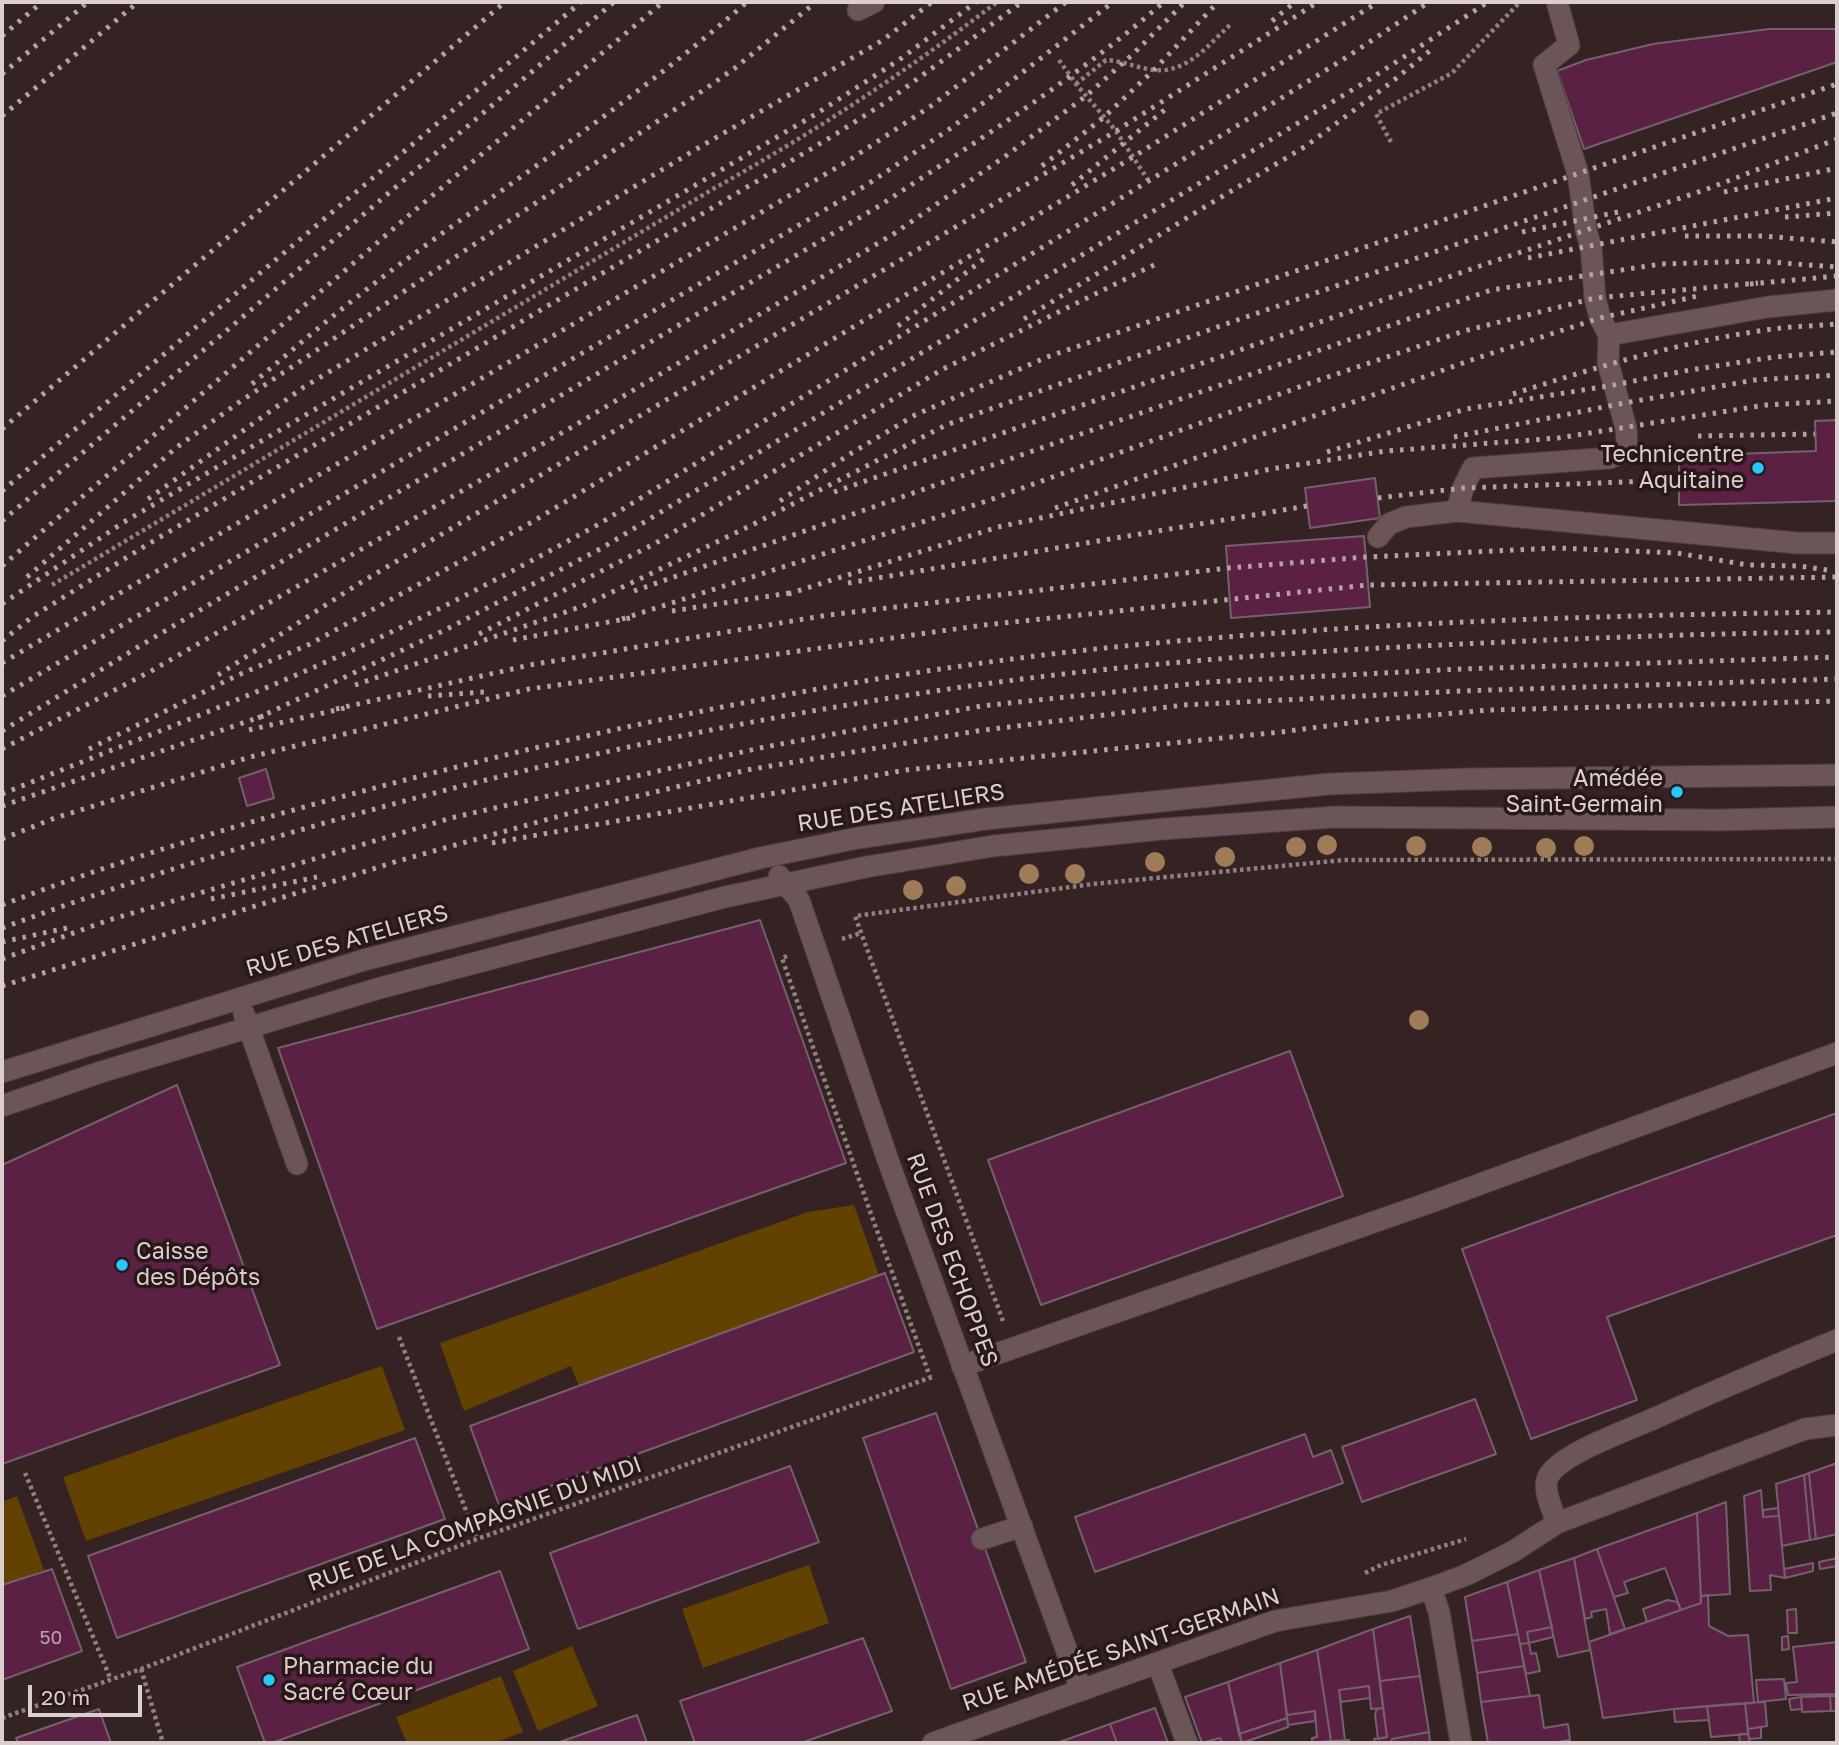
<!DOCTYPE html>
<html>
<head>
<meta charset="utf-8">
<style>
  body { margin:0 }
  #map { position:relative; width:1839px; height:1745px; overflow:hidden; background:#352222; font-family:"Golos Text",sans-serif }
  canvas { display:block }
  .frame { position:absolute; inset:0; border:4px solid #dbcece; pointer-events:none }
  .scale { position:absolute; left:28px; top:1685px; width:114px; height:32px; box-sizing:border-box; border:4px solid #dbcece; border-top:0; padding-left:9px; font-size:21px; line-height:24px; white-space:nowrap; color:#dbcece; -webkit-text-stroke:5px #2a1819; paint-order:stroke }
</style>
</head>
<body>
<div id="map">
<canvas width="1839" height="1745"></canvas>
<div class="frame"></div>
<div class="scale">20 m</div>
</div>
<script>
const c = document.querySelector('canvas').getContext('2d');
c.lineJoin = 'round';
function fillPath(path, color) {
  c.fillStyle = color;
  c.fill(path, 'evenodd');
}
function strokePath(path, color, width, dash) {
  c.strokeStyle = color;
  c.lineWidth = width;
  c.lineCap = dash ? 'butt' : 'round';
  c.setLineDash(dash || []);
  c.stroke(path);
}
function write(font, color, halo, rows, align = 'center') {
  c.font = font + ' "Golos Text",sans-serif';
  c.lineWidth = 7;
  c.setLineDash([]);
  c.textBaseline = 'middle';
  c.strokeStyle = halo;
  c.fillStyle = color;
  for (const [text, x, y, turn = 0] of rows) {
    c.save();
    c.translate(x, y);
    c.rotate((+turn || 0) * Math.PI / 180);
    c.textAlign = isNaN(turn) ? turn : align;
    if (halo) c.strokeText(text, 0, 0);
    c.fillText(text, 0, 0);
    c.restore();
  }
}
fillPath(new Path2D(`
  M854 1205 879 1275 579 1386 571 1366 464 1411 440 1343 808 1212Z
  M382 1366 405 1430 86 1541 63 1477Z
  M17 1496 44 1570 2 1585V1502Z
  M809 1565 829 1623 703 1668 682 1609Z
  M572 1646 598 1706 538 1731 513 1671Z
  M501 1676 523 1732 494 1743H407L396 1717Z`), '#634100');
const building = new Path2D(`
  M1769 29H1837V62L1584 149 1557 71 1586 60 1653 44Z
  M1837 420V501L1679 505V456L1816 451 1815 421Z
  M1375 478 1380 518 1310 528 1305 488Z
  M1364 536 1370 607 1231 618 1226 546Z
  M266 769 274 798 247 806 239 778Z
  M760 920 846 1163 377 1329 278 1048Z
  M1290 1051 1343 1196 1041 1305 988 1160Z
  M177 1085 280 1365 2 1464V1165Z
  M1837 1113V1235L1607 1317 1637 1400 1531 1439 1462 1249Z
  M885 1273 914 1352 499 1505 470 1426Z
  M1475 1399 1496 1454 1362 1502 1342 1447Z
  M936 1413 1026 1662 951 1689 863 1438Z
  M1305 1434 1313 1457 1331 1450 1343 1483 1095 1572 1075 1517Z
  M415 1438 445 1519 117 1638 88 1556Z
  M1837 1463V1534L1816 1539 1809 1473Z
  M790 1466 819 1542 578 1629 550 1553Z
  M1809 1473 1816 1539 1810 1540 1804 1475Z
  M1804 1475 1810 1540 1782 1546 1776 1484Z
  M1761 1490 1763 1517 1779 1516 1785 1578 1770 1575 1771 1590 1750 1591 1744 1496Z
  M1726 1502 1730 1594 1701 1596 1697 1513Z
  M1778 1508 1779 1516 1763 1517V1510Z
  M1697 1513 1701 1603 1681 1610 1665 1568 1624 1582 1628 1593 1614 1597 1597 1549Z
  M1597 1549 1625 1629 1610 1634 1606 1609 1591 1612 1592 1617 1585 1619 1574 1558Z
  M1574 1558 1590 1650 1558 1657 1539 1570Z
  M1837 1558V1566L1820 1569 1819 1562Z
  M1813 1563V1571L1785 1578 1784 1569Z
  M52 1569 82 1651 2 1680V1585Z
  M1539 1570 1552 1627 1527 1632 1529 1643 1520 1644 1507 1582Z
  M500 1571 529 1649 272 1743H265L237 1667Z
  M1507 1582 1518 1634 1472 1641 1465 1597Z
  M1708 1595 1709 1626 1728 1636 1748 1635 1754 1703 1674 1709 1603 1718 1589 1642 1701 1603V1596Z
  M1668 1600 1677 1602 1681 1610 1647 1622 1643 1609Z
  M1796 1609 1797 1633H1788L1787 1610Z
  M1410 1616 1420 1676 1380 1681 1373 1629Z
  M1552 1627 1553 1637 1529 1643 1527 1632Z
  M1373 1629 1383 1708 1371 1709 1369 1686 1339 1690 1345 1741H1331L1317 1650Z
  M1518 1634 1524 1666 1477 1673 1472 1641Z
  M1788 1636 1789 1649 1782 1650V1637Z
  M863 1638 892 1711 801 1743H695L680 1701Z
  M1837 1642V1694L1788 1695 1786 1683 1797 1682 1793 1647Z
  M1529 1643 1531 1654 1536 1653 1540 1671 1526 1674 1520 1644Z
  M1317 1650 1331 1741 1312 1743V1738L1317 1737 1315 1711 1287 1715 1280 1663Z
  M1280 1663 1287 1718 1239 1734 1228 1682Z
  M1524 1666 1530 1696 1481 1702 1477 1673Z
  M1420 1676 1429 1732 1392 1739 1391 1743H1375L1374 1739 1387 1737 1380 1681Z
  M1784 1679 1786 1699 1758 1702 1756 1680Z
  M1228 1682 1242 1743H1222L1220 1738 1202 1743 1185 1697Z
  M1369 1686 1370 1698 1341 1702 1339 1690Z
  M1539 1695 1544 1728 1568 1724 1570 1740 1550 1743H1488L1481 1702Z
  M1830 1696H1837V1711H1831Z
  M1830 1696 1831 1711 1802 1712 1801 1697Z
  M1801 1697 1802 1709 1791 1710 1789 1699Z
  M1765 1702 1767 1726 1748 1729 1745 1703Z
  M1745 1703 1748 1734 1711 1737 1707 1706Z
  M1707 1706 1709 1720 1675 1722 1674 1709Z
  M1155 1708 1168 1743H1117L1110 1724Z
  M1383 1708 1387 1737 1378 1739 1375 1714 1377 1709Z
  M99 1709 111 1743H18L16 1738Z
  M1315 1711V1721L1288 1725 1287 1715Z
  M637 1715 647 1743H557Z
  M1287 1718 1288 1727 1242 1743 1239 1734Z
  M1110 1724 1117 1743H1057Z
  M1761 1727V1738L1749 1739 1748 1729Z
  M1429 1732 1430 1743H1391L1392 1739Z
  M1739 1734H1748L1750 1743H1740Z
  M1349 1740V1743H1309L1331 1741Z`);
fillPath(building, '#5b2144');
strokePath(building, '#75616b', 2);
const minor = new Path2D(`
  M858 10 874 2
  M1609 335 1768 307 1837 300
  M1457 511 1797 543H1837
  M1378 537 1389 524 1406 517 1457 511 1463 488 1473 468 1610 458 1622 453 1627 444 1626 428 1608 363 1609 335 1600 318 1595 298 1591 247 1586 230 1578 174 1544 65 1569 45 1557 2
  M779 876 799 900 890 1166 1081 1690
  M244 1014 297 1164
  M2 1072 364 960 760 858 858 838 986 819 1329 784 1466 779 1837 775
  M2 1106 101 1072 380 988 725 897 866 867 993 846 1163 829 1335 817 1720 820 1837 817
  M962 1366 1434 1201 1837 1053
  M1557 1523C1553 1511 1542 1489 1548 1477 1560 1453 1630 1430 1655 1418 1715 1391 1776 1365 1837 1340
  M982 1539 1022 1526
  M1431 1588 1439 1612 1461 1743
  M1158 1664 1187 1743
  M933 1743 1275 1621 1392 1601 1431 1588 1466 1575 1514 1551 1557 1523 1805 1429 1837 1425`);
strokePath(minor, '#4d3e3e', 23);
strokePath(new Path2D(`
  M1059 60 1076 84 1116 131 1148 180
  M1076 84 1106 60C1122 61 1138 68 1154 70 1187 74 1210 43 1232 23
  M1391 142 1376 114 1452 73 1520 2
  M52 585 713 189C813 133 906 72 997 2
  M842 939 861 933
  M787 956 782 958 871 1214 930 1377
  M1003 1321 855 916 1093 884 1344 860 1837 859
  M399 1337 477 1539
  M25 1473 111 1680
  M1365 1573 1381 1565 1466 1539
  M141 1669 163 1743
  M2 1718 141 1669 477 1539 935 1376`), '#908080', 4.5, [3.5, 3.5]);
strokePath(minor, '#6b5556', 21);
strokePath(new Path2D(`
  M1272 21 1295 2
  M2 36 42 2
  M2 74 88 2
  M2 116 138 2
  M1042 166 1104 117 1154 70 1218 2
  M1072 185 1167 108
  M1724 192 1837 168
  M1785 217 1837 213
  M1522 232 1618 212
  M1685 236H1763L1837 242
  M1528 258 1837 198
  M1750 284 1837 276
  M1024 319 1198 211 1306 146 1393 81 1432 49
  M898 326 986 257
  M252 384C299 344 346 304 396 267 514 180 636 99 747 2
  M1513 394C1599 366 1684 341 1773 329 1794 326 1816 326 1837 324
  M2 429 505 2
  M1698 436 1815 434
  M1454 437 1619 404 1755 380 1837 375
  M1327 452 1466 409 1614 385 1684 371 1774 357 1837 352
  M2 491 581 2
  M834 492 1480 266 1707 189 1837 139
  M1378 498 1463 488 1679 480
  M148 499 304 387 693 151 883 40 932 2
  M780 501 850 454 915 415 1047 357 1837 84
  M1055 508 1480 357 1600 318 1702 295
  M2 521 614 2
  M2 566 414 211 663 2
  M27 577 177 447 238 403 695 96 735 68 816 2
  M848 583 1307 506
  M634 591 1491 290 1661 264 1756 261 1837 267
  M788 594 998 527 1271 469 1386 451 1558 438 1766 405 1837 401
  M2 604 124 522 816 114 899 60 976 2
  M672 611 796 592
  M622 619 987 501 1313 382 1464 331 1595 298 1758 283
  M479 634 654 544 941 370 1160 262
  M513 640 630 618
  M2 641 32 617 145 546 831 137 886 102 1022 2
  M2 663 851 159 931 106 1066 2
  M218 675 355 586 1116 131 1318 2
  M355 685 583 606 750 526 946 425 1220 326 1837 113
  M2 696 865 186 951 128 1113 2
  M428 696 484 692
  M336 709 530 665 828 615 1228 568 1366 557 1558 548 1677 553 1748 565 1799 566 1827 570
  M258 718 445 630 602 548 1370 79 1488 2
  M249 730 345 708
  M2 731 138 647 879 206C976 142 1076 78 1164 2
  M2 749 153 670 572 427 895 233 1007 155 1086 96 1132 55 1185 2
  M89 749 236 676 310 644 532 522 1133 157 1378 2
  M2 794C120 746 241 701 357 648 440 610 519 568 599 524L1347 57 1429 2
  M2 806 266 715
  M2 839 55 818 250 757 529 689 984 625 1368 585 1837 577
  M492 843 906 770 1281 732 1373 720 1490 710 1837 701
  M211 899 317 877
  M2 905C154 847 311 803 469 764 706 705 947 660 1190 640 1405 621 1621 615 1837 612
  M2 928C302 818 612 740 929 692 1105 665 1284 652 1462 644 1587 638 1712 633 1837 632
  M2 942 67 928
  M2 959 109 920 455 817 760 748 981 706 1209 682 1462 669 1837 657
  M2 986 398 861 592 807 747 770 977 731 1184 705 1460 691 1837 679`), '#b3a4a4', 5, [3.5, 7]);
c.fillStyle = '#9f7c57';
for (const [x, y] of [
  [1327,845],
  [1416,846],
  [1584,846],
  [1296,847],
  [1482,847],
  [1546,848],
  [1225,857],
  [1155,862],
  [1029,874],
  [1075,874],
  [956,886],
  [913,890],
  [1419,1020]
]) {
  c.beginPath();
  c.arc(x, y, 10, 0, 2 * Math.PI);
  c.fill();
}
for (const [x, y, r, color] of [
  [1758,468,7,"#27c8ff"],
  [1677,792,7,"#27c8ff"],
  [122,1265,7,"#27c8ff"],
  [269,1680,7,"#27c8ff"]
]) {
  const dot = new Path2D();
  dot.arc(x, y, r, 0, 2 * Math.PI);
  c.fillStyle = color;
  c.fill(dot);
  strokePath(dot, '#2a1819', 2.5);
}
write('19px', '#bba3ac', null, [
  ["50",51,1638]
]);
write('23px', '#dbcece', '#2a1819', [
  ["Technicentre",1744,455],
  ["Aquitaine",1744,481],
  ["Amédée",1663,779],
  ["Saint-Germain",1663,805],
  ["Caisse",136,1252,"left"],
  ["des Dépôts",136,1278,"left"],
  ["Pharmacie du",283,1667,"left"],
  ["Sacré Cœur",283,1693,"left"]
], 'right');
write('23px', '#dbcece', '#2a1819', [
  ["RUE DES ATELIERS",901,808,-9],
  ["RUE DES ATELIERS",347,941,-16],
  ["RUE DES ECHOPPES",952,1260,70],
  ["RUE DE LA COMPAGNIE DU MIDI",475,1524,-20],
  ["RUE AMÉDÉE SAINT-GERMAIN",1121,1650,-19]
]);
</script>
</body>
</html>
